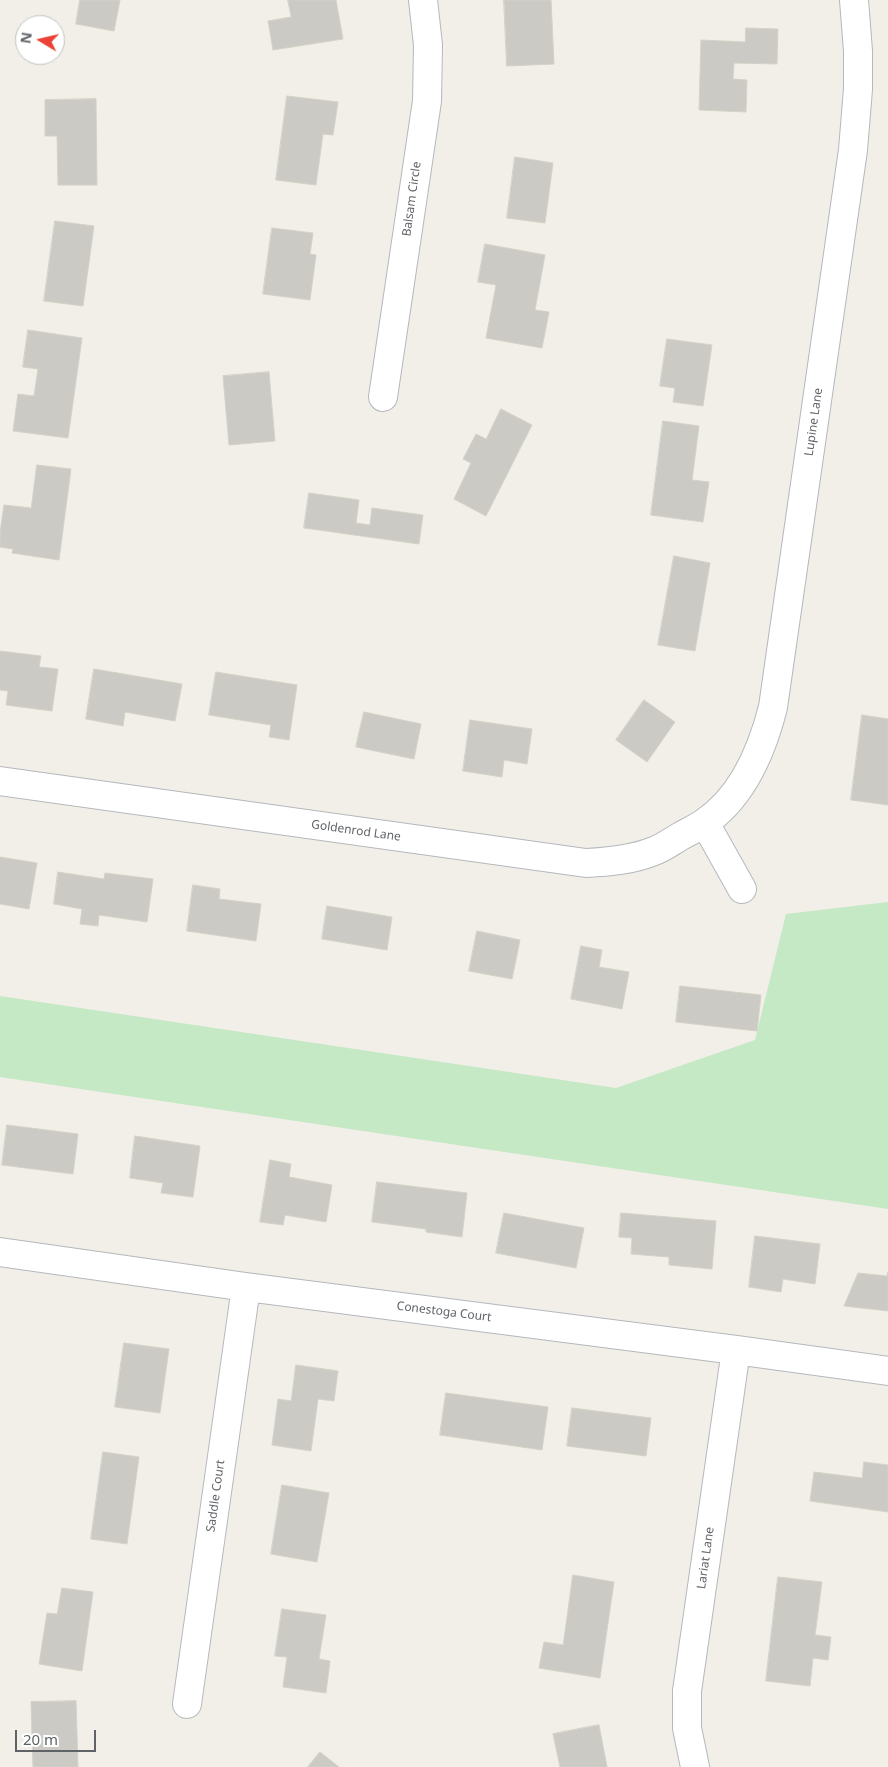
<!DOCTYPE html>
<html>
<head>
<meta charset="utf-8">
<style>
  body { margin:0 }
  #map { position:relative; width:888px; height:1767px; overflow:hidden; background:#f1efe8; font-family:"Noto Sans",sans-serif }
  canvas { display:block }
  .north { position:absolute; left:15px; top:15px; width:50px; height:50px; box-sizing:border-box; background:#fff; border:1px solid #bfc1c3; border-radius:50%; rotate:279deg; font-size:14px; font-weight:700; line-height:20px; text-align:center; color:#5f6368 }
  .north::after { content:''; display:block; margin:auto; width:18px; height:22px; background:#ea4335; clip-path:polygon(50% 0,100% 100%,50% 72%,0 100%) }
  .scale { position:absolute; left:15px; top:1730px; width:81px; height:22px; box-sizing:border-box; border:2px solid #5f6368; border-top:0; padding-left:6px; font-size:15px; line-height:18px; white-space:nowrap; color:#5f6368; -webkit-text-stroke:4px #fff; paint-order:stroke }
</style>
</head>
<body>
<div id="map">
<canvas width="888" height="1767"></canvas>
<div class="north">N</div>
<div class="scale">20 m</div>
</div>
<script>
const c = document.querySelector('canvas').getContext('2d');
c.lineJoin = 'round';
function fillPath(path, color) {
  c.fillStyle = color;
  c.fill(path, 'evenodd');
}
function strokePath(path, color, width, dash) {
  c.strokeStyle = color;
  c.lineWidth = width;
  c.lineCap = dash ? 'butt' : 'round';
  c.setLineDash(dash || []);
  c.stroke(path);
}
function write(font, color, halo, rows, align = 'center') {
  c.font = font + ' "Noto Sans",sans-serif';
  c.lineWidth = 5;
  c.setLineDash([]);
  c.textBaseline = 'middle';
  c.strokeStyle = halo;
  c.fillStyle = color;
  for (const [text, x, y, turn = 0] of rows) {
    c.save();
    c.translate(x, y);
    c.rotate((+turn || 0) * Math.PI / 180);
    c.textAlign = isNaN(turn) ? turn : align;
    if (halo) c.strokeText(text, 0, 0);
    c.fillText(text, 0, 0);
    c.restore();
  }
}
fillPath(new Path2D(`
  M888 902V1209L0 1077V996L616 1088 755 1040 786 914Z`), '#c5e8c5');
const building = new Path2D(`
  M80 0H120L114 31 76 24Z
  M288 0H336L343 39 273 50 268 21 291 17Z
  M504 0H551L554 64 507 66Z
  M746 28 778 29 777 64 734 63 733 79 747 80 746 112 699 110 701 40 745 42Z
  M287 96 338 102 333 135 323 134 316 185 276 180Z
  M96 99 97 185H58L57 136H45V100Z
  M515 157 553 163 545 223 507 218Z
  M55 221 94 226 83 306 44 301Z
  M272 228 313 233 310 254 316 255 310 300 263 294Z
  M485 244 545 255 535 310 549 312 542 348 486 338 496 285 478 282Z
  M28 330 82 338 68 438 13 431 18 394 34 396 38 369 23 367Z
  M667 339 712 345 703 406 673 402 675 388 660 386Z
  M269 372 275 441 229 445 223 376Z
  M501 409 532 425 486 516 454 499 471 463 463 459 476 434 486 439Z
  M663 421 699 426 692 480 709 482 703 522 651 515Z
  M37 465 71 469 59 560 12 553 13 549 0 547V533L4 505 31 508Z
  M309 493 359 500 356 523 370 525 372 508 423 515 419 544 304 528Z
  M674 556 710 563 695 651 658 645Z
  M0 651 41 656 39 667 58 669 52 711 6 705 8 691 0 690Z
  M94 669 182 684 175 721 125 712 123 726 86 719Z
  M216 672 297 685 289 740 269 737 271 725 209 715Z
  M644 700 675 722 647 762 616 740Z
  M364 712 421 724 414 759 356 747Z
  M862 715 888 719V805L851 800Z
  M470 720 532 729 527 764 504 760 502 777 463 771Z
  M0 857 37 863 29 909 0 904Z
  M58 872 104 879 105 873 153 879 147 922 99 915 98 926 80 924 82 909 54 904Z
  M193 885 220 889 219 899 261 904 256 941 187 931Z
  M327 906 392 917 387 950 322 939Z
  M477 931 520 940 512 979 469 971Z
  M581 946 602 950 599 967 629 972 622 1009 571 999Z
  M680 986 761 995 757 1031 676 1022Z
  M7 1125 78 1134 73 1174 2 1165Z
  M135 1136 200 1146 193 1197 161 1193 163 1183 130 1178Z
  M270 1160 291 1164 289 1177 332 1185 326 1222 285 1215 283 1225 260 1222Z
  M377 1182 467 1193 462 1237 426 1232V1229L372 1222Z
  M504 1213 584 1228 576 1268 496 1253Z
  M621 1213 716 1221 712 1269 669 1265V1257L631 1254 632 1238 619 1237Z
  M755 1236 820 1244 815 1284 783 1279 781 1292 749 1287Z
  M888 1272V1311L844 1306 858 1273 887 1276Z
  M124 1343 169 1349 160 1413 115 1407Z
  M296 1365 338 1371 334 1401 318 1399 311 1451 272 1445 278 1399 291 1401Z
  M446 1393 548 1407 542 1450 440 1435Z
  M572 1408 651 1418 646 1456 567 1446Z
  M103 1452 139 1457 127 1544 91 1539Z
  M864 1462 888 1465V1512L810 1501 814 1472 862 1478Z
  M282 1485 329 1493 317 1562 271 1554Z
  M573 1575 614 1582 600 1678 539 1668 544 1642 563 1645Z
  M778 1577 822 1582 815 1635 831 1637 828 1660 813 1658 810 1686 766 1681Z
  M62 1588 93 1592 82 1671 39 1664 47 1613 57 1614Z
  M282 1609 326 1615 319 1659 330 1661 326 1693 283 1687 287 1657 275 1656Z
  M76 1701 78 1767H33L31 1702Z
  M599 1725 607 1767H560L553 1734Z
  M320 1752 339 1767H308Z`);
fillPath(building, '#cccac5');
strokePath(building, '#d6d1c6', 1);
const minor = new Path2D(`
  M383 397 427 101 428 45 423 0
  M0 781 586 863C609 862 632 860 654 851 663 848 672 841 681 836 688 832 697 828 704 823 743 797 762 751 773 707L853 150 858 89V51L854 0
  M705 823 742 889
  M0 1252 246 1287 736 1350 888 1371
  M187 1704 246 1287
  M695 1767 687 1728V1691L736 1350`);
strokePath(minor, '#b5b8bc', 30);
strokePath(minor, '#fff', 28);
write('12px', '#5f6368', '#fff', [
  ["Balsam Circle",412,199,-82],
  ["Lupine Lane",814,422,-82],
  ["Goldenrod Lane",356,831,8],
  ["Conestoga Court",444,1312,7],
  ["Saddle Court",216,1496,-82],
  ["Lariat Lane",706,1558,-82]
]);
</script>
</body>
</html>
